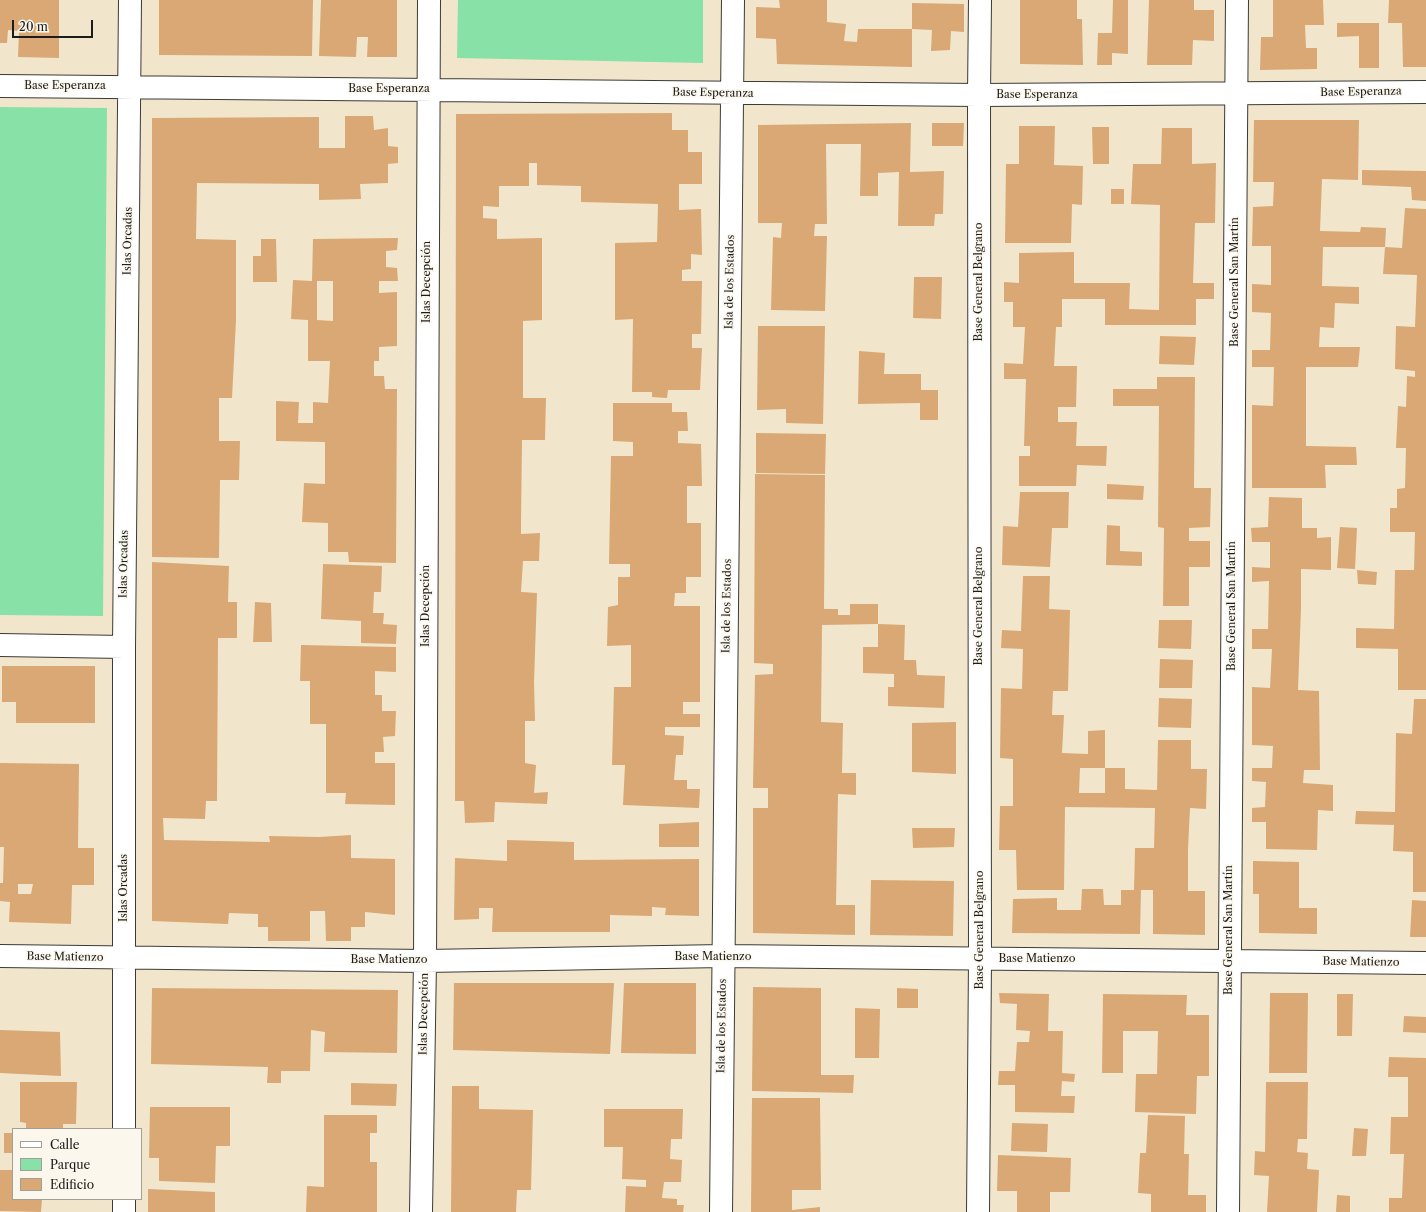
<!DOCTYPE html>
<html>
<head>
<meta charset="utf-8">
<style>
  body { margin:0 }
  #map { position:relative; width:1426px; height:1212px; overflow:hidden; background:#f1e6cb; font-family:"Libre Caslon Text",serif }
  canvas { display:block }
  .legend { position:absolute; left:12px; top:1128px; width:130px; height:72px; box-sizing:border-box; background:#fbf7ec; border:1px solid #a29f99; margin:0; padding:5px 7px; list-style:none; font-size:12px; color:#1c1c1c }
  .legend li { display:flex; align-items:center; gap:8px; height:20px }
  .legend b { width:20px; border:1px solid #a29f99 }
  .scale { position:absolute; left:12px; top:20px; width:81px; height:18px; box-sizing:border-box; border:2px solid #1c1c1c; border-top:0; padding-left:5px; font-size:12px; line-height:14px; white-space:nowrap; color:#1c1c1c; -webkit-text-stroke:3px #fbf7ec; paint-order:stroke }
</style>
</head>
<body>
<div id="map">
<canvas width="1426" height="1212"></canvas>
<ul class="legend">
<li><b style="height:5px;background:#fff"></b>Calle</li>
<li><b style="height:11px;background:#88e1a6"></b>Parque</li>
<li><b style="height:11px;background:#d9a875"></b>Edificio</li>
</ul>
<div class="scale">20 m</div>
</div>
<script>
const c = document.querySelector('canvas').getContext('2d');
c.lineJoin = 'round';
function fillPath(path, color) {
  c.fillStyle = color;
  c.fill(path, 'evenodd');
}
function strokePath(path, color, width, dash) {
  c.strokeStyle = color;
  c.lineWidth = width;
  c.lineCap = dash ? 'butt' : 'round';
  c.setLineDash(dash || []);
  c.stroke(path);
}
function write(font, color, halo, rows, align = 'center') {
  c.font = font + ' "Libre Caslon Text",serif';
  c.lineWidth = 3;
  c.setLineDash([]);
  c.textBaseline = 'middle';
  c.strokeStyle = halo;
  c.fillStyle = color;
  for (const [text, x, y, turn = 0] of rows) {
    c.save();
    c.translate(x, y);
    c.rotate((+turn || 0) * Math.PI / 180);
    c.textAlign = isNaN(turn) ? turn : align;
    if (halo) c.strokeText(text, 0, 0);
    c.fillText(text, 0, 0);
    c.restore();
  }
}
fillPath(new Path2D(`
  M458 0H703V63L457 58Z
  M0 107 107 108 103 616 0 615Z`), '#88e1a6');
fillPath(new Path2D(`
  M0 0H59V58L18 57 19 31 8 30 7 43H0Z
  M159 0H313L312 56 159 55Z
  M321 0H397V57H367L368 37H357L356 57 319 56Z
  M779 0H827V22L846 24 844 41 857 42 858 29H912V67L777 64 776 39 756 38V7L780 8Z
  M1020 0H1077V19H1082L1083 65 1020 64Z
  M1113 0H1128V54L1112 53V65H1097L1098 33H1112Z
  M1149 0H1194V10H1214V41L1193 40 1192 65H1147Z
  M1273 0H1323L1324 25H1305L1306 48H1317V69L1260 70 1261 37H1273Z
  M1389 0H1426V67H1403L1402 23H1388Z
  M912 3 964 4V32L951 31 950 50 931 51 932 30 912 29Z
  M1337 23H1379V68H1359V36L1337 37Z
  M672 113V130H688V152H702V184H679V210L701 209 702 255 691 254V269L682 270V281H702L701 334H692V348H702L700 390H668L667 398 652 397V392H632L633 319 615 320V243L657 242 658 204 581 202V186L537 185V163H529V186H499V207L483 206V218L497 219V239L542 238V320L523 321V398H546L545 440H522L521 522V534L540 533 539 561H523L521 592 537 593 534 682 535 721H525V763L536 765 534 793 548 792 547 804 495 802 494 822 465 823 464 801H455L456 114Z
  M345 116H373L374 130 388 128V146L398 147V163L388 164V183L360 184 361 199 319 200V184L197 183 196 239 236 240V320L232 398H219V441H240L239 480H220L219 558 152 557V118L319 117V148H345Z
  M1254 120H1359L1358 180 1322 179 1320 231 1360 232 1361 227 1386 228 1385 247 1402 248 1405 208 1426 209V690H1398V649L1356 648V628L1394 629 1395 570H1414L1415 532H1390V508H1397V489L1405 488 1406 448H1396L1398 406 1406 407 1407 376 1415 377V371L1395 369 1396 326 1415 327 1417 275 1383 274 1385 247H1323L1322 286 1359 287V304L1335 303 1334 328 1320 327 1319 347H1360L1358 367H1306V446L1356 447 1357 465H1325L1326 488H1252V405L1273 406 1274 367H1252V350H1270L1271 313 1252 312V284L1271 285V246H1252L1253 207 1273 206 1274 182H1253Z
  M911 123 910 172 944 171 943 214H935L934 226H898L899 172 878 173V196H860L861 144H826L827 224H815L814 236H827L825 311 771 310 773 237 781 238 782 223H758V125Z
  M932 123H964L963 146H932Z
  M1019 126H1055L1054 165 1083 166 1082 205 1072 204 1071 243H1005L1006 164H1019Z
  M1092 127H1109V164H1093Z
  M1162 128H1192V164L1216 163 1215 223H1195L1193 283H1214V299H1196V325H1105V299H1062V327H1056L1054 366H1077L1076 407H1058V422H1077L1076 446H1107L1106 466 1077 465 1076 486H1019V456H1030V446H1024L1026 379H1004V363L1023 364 1025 327H1013V302H1004V282L1019 283V253L1074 252V283H1130L1129 309 1159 310 1160 205 1131 204 1133 164H1161Z
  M1362 170 1426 171V201L1412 200 1411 187 1362 185Z
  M1111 189H1124V204H1111Z
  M398 238 397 250 386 251V267L397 268 398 281H379V293L397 292V346L379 347V361H374V376H384L385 389H397L396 563 349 562 348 552H328V523L302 522 304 483 325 484V442L276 441V401L299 402 298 423H313V402L328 403 330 361H308V320L291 319 293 280 312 281 313 239ZM317 281H333V321L317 320Z
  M261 239H276L277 282H253V256H261Z
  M914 277H942L941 319 913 318Z
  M758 326H825L823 424 786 423V409L757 410Z
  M1160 336 1196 337 1194 365 1159 364Z
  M859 351 885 353 884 374H921V390H938V420H920V403L858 404Z
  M1157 377H1195L1194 488H1211L1210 527 1189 528V541H1210V567H1189V606H1163L1164 528 1158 527 1159 406H1113V389H1157Z
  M613 403H672V412H687L688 431H678V443L701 444 702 486H687V523H701V577H686V593H675L674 606H700V702H683V714H700V727H665V735L684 736 683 755H676L674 780H687V789H700L699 808 623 805 625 765H612L614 687H631V645L607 646 608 607 618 605V577H630V564H609L611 456H633V442L613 441Z
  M756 433 826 434 825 474 756 473Z
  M755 474 825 475 824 609H838V615H850V604H878V624L822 625 821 722 843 723 842 773H856V795L838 794 836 905H855V935L753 933V808H768V788H753L755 675 773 674V664L754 663Z
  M1107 484 1144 486 1143 500 1107 499Z
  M1020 492H1069L1068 528H1052L1050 567 1002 565 1003 526 1018 527Z
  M1269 497 1302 498V528H1317V538L1331 537V570L1301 569V608L1298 690 1319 691 1320 770H1304L1303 783 1333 785V811L1318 810 1317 850 1266 849V822H1252V808L1265 807 1266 782 1252 781V768H1272L1273 746 1252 745V687L1270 688 1272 649H1252V629H1268L1269 581 1252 582V567L1270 568V542H1252L1251 528 1268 527Z
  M1107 525 1120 526V551L1142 552V566L1106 565Z
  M1340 527 1357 528 1355 569 1337 568Z
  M152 562 229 566 228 602H237V638H218L217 801H206L205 819 163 818 164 840 270 842 269 836 319 837 351 835V858L395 859V915L365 912V927H351V941H326L325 911H310V941H268V927H258V914L229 913 228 924 152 921Z
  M323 564 382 566 381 592H374L373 613H384L383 624 397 625 396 644 361 643V621L321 619Z
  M1357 570 1377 572 1376 585 1358 584Z
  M1023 576H1050L1049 609 1070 610 1068 691H1053L1052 715H1064L1062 753 1088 754V731L1105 730V768H1080L1079 793H1105V768H1125V789L1157 790 1158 740H1191V769H1207L1206 809 1190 808 1188 849V891H1205V935L1153 934V890H1141L1140 934 1012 933 1013 899 1057 898V910H1081L1082 889H1103L1104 905H1121V890H1134L1135 848H1154L1155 808 1065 807 1064 890H1017L1016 850H999L1000 806H1013V759L1000 758 1001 688 1022 689 1023 649 1001 648 1002 630 1021 631Z
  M255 602 271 603 272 642H253Z
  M1159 620H1192L1191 649 1158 648Z
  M878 624 905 625 904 660H916L917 675 945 676 944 708 888 706V687H894V674L863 673V647H878Z
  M301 645 396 647V672L375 671V695H382V711H396L395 736 383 737 384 752H375V763H395V805L345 804 346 793H326V724H310V681H300Z
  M1160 659 1193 660 1192 688H1159Z
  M2 666H95V723H16V702H2Z
  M1159 698 1192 699 1191 728 1158 727Z
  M1414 699H1426V892H1413V852L1393 851 1394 825 1355 824 1356 811 1395 812 1396 733 1412 734Z
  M956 722V774L912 772V723Z
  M0 763 79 764 78 848H94V885H72L71 924 9 922 10 902 0 901V883H3L4 847H0ZM18 884H33L31 894H18Z
  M699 822V847H659V824Z
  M912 828H955L954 847 913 848Z
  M507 840 574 842V860L699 859V916L665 915 666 908 652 907V916L610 915V932H492L493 908H479V919L454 920 455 858 507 861Z
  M1253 861 1299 862V908H1317V934L1259 933V894H1253Z
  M871 880 954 881 953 936 870 935Z
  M1412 900 1426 901V937H1410Z
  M454 983H614L610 1054 453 1050Z
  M624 983H696V1054L621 1053Z
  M753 987 821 988V1075H854L853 1093 752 1091Z
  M152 988 398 990 397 1053 324 1052 325 1032 311 1030 310 1071H281V1083H267L268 1067 151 1064Z
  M897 988 918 989V1008H897Z
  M999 993 1049 994 1048 1031H1063L1062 1073 1075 1074 1074 1082 1062 1081 1061 1096H1075L1074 1113 1015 1112V1085H998L999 1071H1015L1017 1042H1029L1030 1031 1016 1030 1017 1004 1000 1003Z
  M1270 993H1308L1307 1073H1269Z
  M1103 994 1187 995 1186 1015H1209V1076H1197L1196 1114 1135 1112 1136 1074H1157L1158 1031H1123V1073H1102Z
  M1337 994H1353L1352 1036H1337Z
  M855 1008 880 1009 879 1058H855Z
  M1404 1016 1426 1017V1033L1403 1032Z
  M0 1030 60 1032 61 1076 0 1073Z
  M1389 1057 1426 1058V1212H1389V1198H1402L1404 1154H1390L1391 1117H1408V1077H1388Z
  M20 1082H77L76 1124H63V1129H26V1123L20 1122Z
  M1266 1082H1308L1307 1139H1298L1297 1152 1308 1153 1307 1169 1319 1170 1317 1212H1267L1269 1176 1254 1175 1255 1151 1265 1152Z
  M351 1083 397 1084 396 1106 351 1105Z
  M452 1086H479V1109L533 1110 531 1190H517L516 1212H451Z
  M752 1098H820L821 1190H792V1210L820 1207V1212H751Z
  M150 1107H230V1146H216L215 1183 159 1181V1158H149Z
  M604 1109H683L682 1139H671L670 1159 682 1160 681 1182H664L662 1198 677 1199V1205H684L683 1212H625L626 1186 646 1187V1180L622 1179 623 1147H604Z
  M324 1115H377V1133H370V1162H377V1212H306L307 1186 324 1187Z
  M1148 1115 1185 1116 1184 1154H1189L1188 1195H1206V1212H1151V1194L1138 1193 1140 1153H1146Z
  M1012 1123 1048 1124 1047 1152 1011 1151Z
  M1354 1128 1368 1129 1366 1156H1352Z
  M4 1133H13V1153H4Z
  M998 1155 1071 1158 1070 1192H1050V1212H1017V1191H997Z
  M0 1170H13V1199H42L41 1212 0 1211Z
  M148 1189 215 1192V1212H148Z
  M1337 1195 1350 1196V1212H1336Z`), '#d9a875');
const minor = new Path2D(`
  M0 86 979 95 1426 92
  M0 645 124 647
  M0 956 425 961 723 956 1426 963
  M124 1129V647L130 0
  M124 1212V1199
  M421 1212 425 961 429 0
  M721 1212 733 0
  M978 1212 980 959 979 95 980 0
  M1228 1212 1237 0`);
strokePath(minor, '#3c3a36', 24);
strokePath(minor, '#fff', 22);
write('11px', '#1c1c1c', '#fbf7ec', [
  ["Base Esperanza",65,86],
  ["Base Esperanza",389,89],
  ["Base Esperanza",1361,92,-1],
  ["Base Esperanza",713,93,1],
  ["Base Esperanza",1037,95],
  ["Islas Orcadas",128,241,-89],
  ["Islas Decepción",427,282,-90],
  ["Isla de los Estados",730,282,-89],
  ["Base General Belgrano",979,282,-90],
  ["Base General San Martín",1235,282,-90],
  ["Islas Orcadas",124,564,-89],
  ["Islas Decepción",426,606,-90],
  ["Isla de los Estados",727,606,-89],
  ["Base General Belgrano",979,606,-90],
  ["Base General San Martín",1232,606,-90],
  ["Islas Orcadas",124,888,-90],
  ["Base General Belgrano",980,930,-90],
  ["Base General San Martín",1229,930,-90],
  ["Base Matienzo",65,957,1],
  ["Base Matienzo",713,957],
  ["Base Matienzo",1037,959],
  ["Base Matienzo",389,960],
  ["Base Matienzo",1361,962,1],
  ["Islas Decepción",424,1014,-89],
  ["Isla de los Estados",722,1026,-89]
]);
</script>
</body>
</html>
